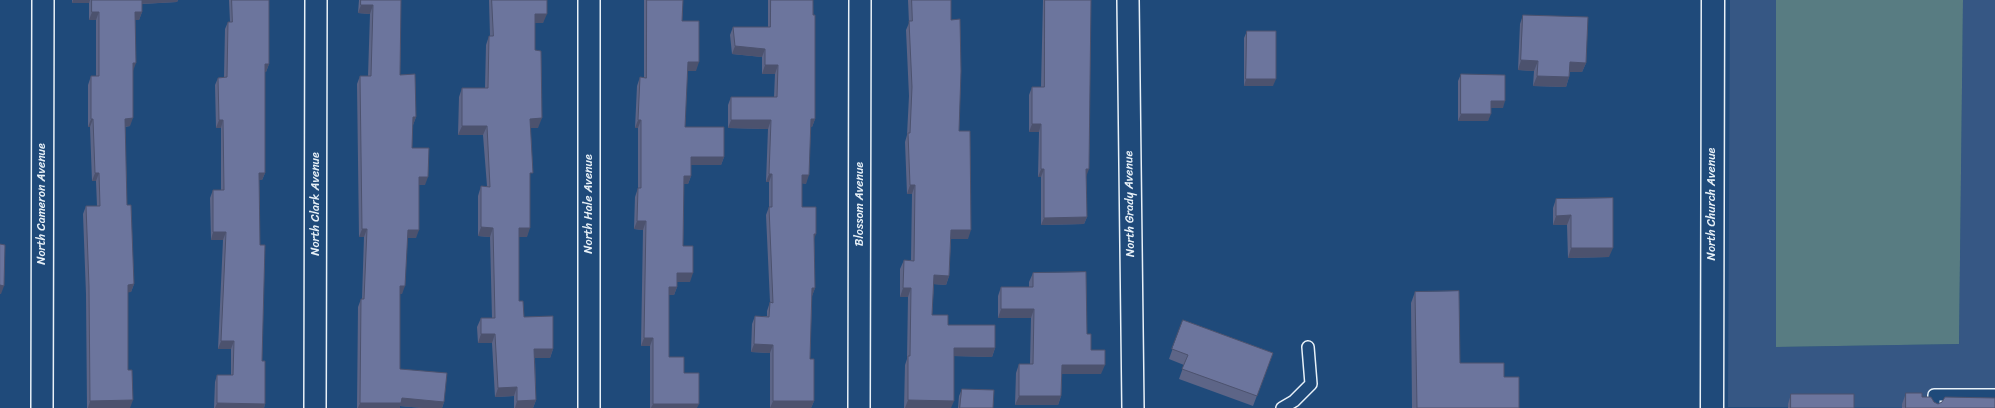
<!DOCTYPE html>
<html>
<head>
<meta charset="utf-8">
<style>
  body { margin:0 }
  canvas { display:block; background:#1f4a7a }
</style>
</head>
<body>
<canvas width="1995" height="408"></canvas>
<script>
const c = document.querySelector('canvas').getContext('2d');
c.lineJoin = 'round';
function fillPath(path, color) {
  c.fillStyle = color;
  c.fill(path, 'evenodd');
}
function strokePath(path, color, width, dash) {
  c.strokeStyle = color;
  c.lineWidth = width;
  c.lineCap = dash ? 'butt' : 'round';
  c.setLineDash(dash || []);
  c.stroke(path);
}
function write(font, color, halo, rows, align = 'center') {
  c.font = font + ' Sriracha,sans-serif';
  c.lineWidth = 4;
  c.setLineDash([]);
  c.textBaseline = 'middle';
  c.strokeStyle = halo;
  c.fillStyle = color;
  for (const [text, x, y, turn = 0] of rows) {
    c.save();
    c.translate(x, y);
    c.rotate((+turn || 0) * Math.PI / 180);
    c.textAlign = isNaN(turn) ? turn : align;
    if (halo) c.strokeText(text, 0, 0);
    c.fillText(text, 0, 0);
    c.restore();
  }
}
fillPath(new Path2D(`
  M1730 0H1776V347L1959 344 1963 0H1995V408L1728 407Z`), '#365784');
fillPath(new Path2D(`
  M1776 0H1963L1959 344 1776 347Z`), '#587c82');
const lane = new Path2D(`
  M1282 408 1294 401 1311 384 1308 347
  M1934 408V395H1995`);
const street = new Path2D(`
  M1128 0 1133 408
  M42 408 43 0
  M315 408 316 0
  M589 408V0
  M859 408 860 0`);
const secondary = new Path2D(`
  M1712 408 1713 0`);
strokePath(lane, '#e8f1f8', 14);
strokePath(street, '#e8f1f8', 24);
strokePath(secondary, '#e8f1f8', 25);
strokePath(lane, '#1f4a7a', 11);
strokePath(street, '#1f4a7a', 21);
strokePath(secondary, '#1f4a7a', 22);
fillPath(new Path2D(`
  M72 0H178L177 2 142 4V12L139 20H135L130 126 125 127 127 205 134 284 131 292H128V370L130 408H87L86 294 83 214 86 206H97L96 181H92L90 127H88V85L91 76H96V20H89V3H72Z
  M229 0H269V64L266 72H265V173L262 180H259L262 361 265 404 264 408H214L215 382 217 375H231V349H218L223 240H211L210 198 213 190H221V128H216L215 85 218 78 224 77 225 29 228 22H230Z
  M359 0H401L400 75 416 117 413 125H412V148L425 185H419L416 238H407L402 294H400V369L444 402 442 408H423L400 406V408H357L358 307 361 299H362L364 237H359L357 84 360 76H368L370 14 358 13Z
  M489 0H547L543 23H535V50L538 128H530V179L527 237H519V301L524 317 553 349 550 358H535L536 400 533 408H514V396L495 397 492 343H478L477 327 481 318H492L490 237 478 236V196L481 186H487L483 135H458L459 97 462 88H485L486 45 489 36H490Z
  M644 0H683L682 21 696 71H687L685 127 724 157 721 165H691V176L688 184H684L683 246 690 282H677V287L674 295H669V357L684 373 697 408H650V346H641L643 230 634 229 635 197 638 188V128H635L637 86 640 77H644Z
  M768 0H813L815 119 812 127H811L806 184 802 183V207L814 240 815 288 812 296 810 359 814 401 811 408H770V353L751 352 752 324 755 316H767V311L770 302 766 215 769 207V182H766L768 129 728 128V105L731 97H774L775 74H762V57L732 54 730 35 733 27H768Z
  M908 0H951V20L959 131 968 239H951L949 276 946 285 934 284 932 315 948 325 995 348 992 357 954 356 951 408H904L905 365 907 359 908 297H900V269L904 260H911L912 194H907L905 142 907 135 909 96 906 30 909 23Z
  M1043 0H1091L1086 177 1087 217 1084 224 1041 225V177H1038L1039 132H1029V95L1032 87H1041Z
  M1523 15 1586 63 1582 72H1570L1569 77 1566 87 1533 86 1534 71 1518 70 1520 24Z
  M1247 31 1273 86H1244V38Z
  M1461 74 1503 108H1491L1488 121H1458V81Z
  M1556 199 1609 257 1568 258 1567 225H1553V208Z
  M1033 273 1087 334 1091 350 1101 374H1062L1061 396 1058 405H1015L1016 373 1019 364H1030L1031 318H998V296L1001 287H1029V282Z
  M1415 292 1460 363 1504 377 1519 408H1412L1411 303Z
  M1183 320 1273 353 1253 406 1179 379 1184 365 1169 359Z
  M962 389 993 408H958L959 396Z
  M1906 393 1922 397 1938 404 1995 408H1902V404Z
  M1791 394 1854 408H1788V404Z`), '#5d6587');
fillPath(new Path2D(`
  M73 0H90L89 3H72Z
  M141 0H178L177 2 139 4Z
  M361 5H373L370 14 358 13Z
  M92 12H99L96 20H89Z
  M135 12H142L139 20H132Z
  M535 14H547L543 23H532Z
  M735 46 765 49 762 57 732 54Z
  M1521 60 1538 61 1534 71 1518 70Z
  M688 62H699L696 71H685Z
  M1570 62 1586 63 1582 72H1566Z
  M133 63H136L133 71Z
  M265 64H269L266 72H262Z
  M765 65H778L775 74H762Z
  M1537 76 1569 77 1566 87 1533 86Z
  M1246 79H1276L1273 86H1244Z
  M1491 101H1505L1503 108H1488Z
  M1461 114H1491L1488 121H1458Z
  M413 117H416L413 125H410Z
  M133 118 130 126 122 127 125 119Z
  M542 118 538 128H526L530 119Z
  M91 119H93L90 127H88Z
  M811 119H815L812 127H808Z
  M219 120H223L221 128H216Z
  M638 120H641L638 128H635Z
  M731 120H771L768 129 728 128Z
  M1032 124H1041L1039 132H1029Z
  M462 126H487L483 135H458Z
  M691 157H724L721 165H688Z
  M1041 169H1044L1041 177H1038Z
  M1086 169H1089L1086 177Z
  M95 173H99L96 181H92Z
  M259 173H265L262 180H256Z
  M769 174H772L769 182H766Z
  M802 175H809L806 184 799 183Z
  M684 176H691L688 184H681Z
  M419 177H428L425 185H416Z
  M910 185H915L912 194H907Z
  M1571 215 1567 225H1553L1556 216Z
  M1087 217 1084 224 1041 225 1044 218Z
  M637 221H646L643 230 634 229Z
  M481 227 493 228 490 237 478 236Z
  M519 228H530L527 237H516Z
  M362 229H367L364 237H359Z
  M408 230H419L416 238H405Z
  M951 230H971L968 239H948Z
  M213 232H226L223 240H211Z
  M814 234H816L813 242Z
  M1571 248H1613L1609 257 1568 258Z
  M677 273H693L690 282H674Z
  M934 275 949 276 946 285 931 284Z
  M134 284 131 292 125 293 128 285Z
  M0 285 4 286 1 294H0Z
  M400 286H405L402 294H398Z
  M669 287H677L674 295H666Z
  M812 288H815L812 296H809Z
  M903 288H911L908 297H900Z
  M1001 309H1034L1031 318H998Z
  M481 334H495L492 343H478Z
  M644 338H653L650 346H641Z
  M221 341H234L231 349H218Z
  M754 344 773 345 770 353 751 352Z
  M954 348H995L992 357 951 356Z
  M534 349H553L550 358H531Z
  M1062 365H1105L1101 374H1058Z
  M517 387 514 396 495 397 498 388Z
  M1019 396H1061L1058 405H1015Z
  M402 398 444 402 442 408H423L400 406V408H358L360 403Z
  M133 400 130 408H88L90 401Z
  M536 400 533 408H515L517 401Z
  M908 400 954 401 951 408H905Z
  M773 401H814L811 408H770Z
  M217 403 265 404 264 408H215Z
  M653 404H699L697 408H651Z`), '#4c526e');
const building = new Path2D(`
  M92 0H142V12H135L136 63H133V118L125 119 127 205H131L134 284 128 285V370H132L133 400 90 401 89 286 86 206H100L99 173H95L93 119H91V76H99V12H92Z
  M232 0H269V64H265V173H259L260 245H265L262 361H265V404L217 403V375H233L234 341H221L226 232H213V190H224L223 120H219L218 78 227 77 228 22H232Z
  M361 0H401L400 75 415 74 416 117H413L412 148H429L428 177H419V230H408L405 286H400V369L447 373 444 402 402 398 401 403H360L361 299H364L367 229H362L360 76H371L373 5H361Z
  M492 0H547V14H535V50L541 51 542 118 530 119 533 173H530V228H519V301H523L524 317 553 316V349H534L536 400 517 401V387L498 388 495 334H481V318H495L493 228 481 227V186L490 187 487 126H462V88H488L489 36H493Z
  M647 0H683L682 21H699V62H688L685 127H724V157H691V176H684L683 246H693V273H677V287H669V357H684V373H699V404H653V338H644L646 221H637L638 188H641V120H638L640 77 646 78Z
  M771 0H813V15H815V119H811L809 175H802V207H816V234H814L815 288H812L810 359H814V401H773V345L754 344 755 316 769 317 770 302 773 303 769 207H772V174H769L771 120H731V97H777L778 65H765V49L735 46 733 27H770Z
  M912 0H951V20L960 19 961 71 959 131H970L971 230H951L949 276 934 275 932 315H948V325H995V348H954V401L908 400V356H910L911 288H903L904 260 914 261 915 185H910L908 133H910L912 87 909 21H912Z
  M1045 0H1091L1089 169H1086L1087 217 1044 218V169H1041V124H1032V87H1044Z
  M1523 15 1588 17 1586 63 1570 62 1569 77 1537 76 1538 61 1521 60Z
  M1247 31H1276V79H1246Z
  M1461 74 1505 75V101H1491V114H1461Z
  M1613 198V248H1571V215L1556 216V199Z
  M0 244 5 245 4 286 0 285Z
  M1086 272 1087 334H1091V350H1105V365H1062L1061 396H1019V364H1033L1034 309H1001V287H1033V273Z
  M1459 291 1460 363H1504V377H1519V408H1417L1415 292Z
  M1183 320 1273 353 1257 396 1182 369 1188 355 1172 349Z
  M962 389 994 390 993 408H960Z
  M1906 393H1922V397H1931L1934 402 1938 404 1942 402 1945 397 1995 398V408H1906Z
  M1791 394H1854V408H1791Z`);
fillPath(building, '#6c759d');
strokePath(building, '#4c526e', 1);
write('12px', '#e8f1f8', '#1f4a7a', [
  ["North Cameron Avenue",42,204,-90],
  ["North Clark Avenue",316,204,-90],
  ["North Hale Avenue",589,204,-90],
  ["Blossom Avenue",860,204,-90],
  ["North Grady Avenue",1130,204,-91],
  ["North Church Avenue",1712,204,-90]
]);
</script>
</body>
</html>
